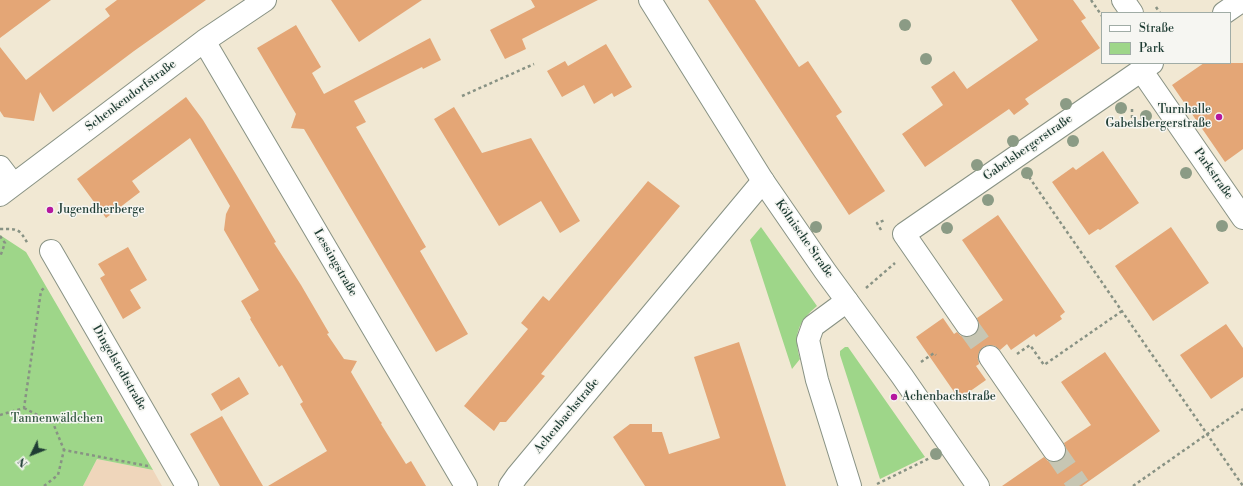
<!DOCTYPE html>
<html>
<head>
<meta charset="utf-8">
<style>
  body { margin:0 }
  #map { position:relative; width:1243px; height:486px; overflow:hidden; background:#f1e8d3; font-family:"Libre Bodoni",serif }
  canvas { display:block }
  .legend { position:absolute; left:1101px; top:12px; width:130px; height:52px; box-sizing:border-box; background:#f6f6f2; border:1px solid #a0aca6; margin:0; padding:5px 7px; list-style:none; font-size:12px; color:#1f3d34 }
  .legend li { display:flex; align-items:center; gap:8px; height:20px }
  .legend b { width:20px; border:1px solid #a0aca6 }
  .north { position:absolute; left:12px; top:434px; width:40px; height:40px; -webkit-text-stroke:3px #f6f6f2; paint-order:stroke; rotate:227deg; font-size:11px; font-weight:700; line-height:16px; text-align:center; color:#1f3d34 }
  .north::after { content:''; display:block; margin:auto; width:14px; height:18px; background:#1f3d34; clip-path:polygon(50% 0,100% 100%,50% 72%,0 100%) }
</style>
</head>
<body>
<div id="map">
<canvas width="1243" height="486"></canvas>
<ul class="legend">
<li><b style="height:5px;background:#fff"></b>Straße</li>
<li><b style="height:11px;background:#9ed689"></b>Park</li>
</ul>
<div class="north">N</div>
</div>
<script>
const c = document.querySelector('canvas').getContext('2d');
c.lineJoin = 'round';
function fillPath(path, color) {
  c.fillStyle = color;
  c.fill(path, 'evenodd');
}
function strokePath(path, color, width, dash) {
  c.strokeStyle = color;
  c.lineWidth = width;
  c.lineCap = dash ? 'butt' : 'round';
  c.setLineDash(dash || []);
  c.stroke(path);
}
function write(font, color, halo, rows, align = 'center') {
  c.font = font + ' "Libre Bodoni",serif';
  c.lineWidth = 3;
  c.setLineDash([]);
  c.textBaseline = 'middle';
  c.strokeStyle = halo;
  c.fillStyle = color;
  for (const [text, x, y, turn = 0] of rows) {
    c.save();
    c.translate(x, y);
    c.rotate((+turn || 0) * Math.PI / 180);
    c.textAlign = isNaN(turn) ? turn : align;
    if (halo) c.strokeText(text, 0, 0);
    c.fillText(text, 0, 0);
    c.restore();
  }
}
fillPath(new Path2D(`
  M97 459 153 470 162 486H83Z`), '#efd6bb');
fillPath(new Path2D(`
  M761 227 817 306C798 322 793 334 800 359L792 369 750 240Z
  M0 235 26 252 153 470 97 459 83 486H0Z
  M845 347H848L925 457 880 479 840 355V351Z`), '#9ed689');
fillPath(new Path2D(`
  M0 0H51L0 38Z
  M117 0H206L134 51 53 112 40 92 34 121 4 117 0 111V47L26 80 110 16 105 9Z
  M331 0H422L359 42Z
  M531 0H598L522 39 526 49 505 59 490 30 535 7Z
  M708 0H755L799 67 808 61 842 112 836 116 885 191 849 215Z
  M1011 0H1073L1086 18 1081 21 1100 48 1025 99 1029 104 1014 115 1009 109 925 167 902 134 943 105 931 87 954 71 967 89 1038 40Z
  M296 25 321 67 312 73 324 94 430 38 441 60 423 69 422 67 354 101 366 122 356 127 426 247 420 251 468 334 436 352 304 129 291 128 296 114 257 48Z
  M606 44 632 87 614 97 612 93 594 104 584 85 562 97 547 71 565 61 568 66Z
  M1204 63H1243V149L1225 162 1172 85Z
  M186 97 203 120 237 176 276 242 274 243 301 285 329 333 327 334 344 359 357 361 351 372 380 421 382 423 381 424 406 464 411 461 426 486H268L327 451 300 404 303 402 282 365 279 367 250 319 251 318 241 301 259 290 224 230 226 214 230 206 190 138 132 181 140 192 106 218 77 179Z
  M454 107 482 153 531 138 580 221 560 233 541 201 499 226 434 119Z
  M1103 151 1139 203 1100 230 1098 229 1089 235 1052 182 1073 167 1076 170Z
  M648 181 680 206 541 374 545 376 506 422H500L494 431 464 406 528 329 521 323 543 296 549 301Z
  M998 215 1065 312 1060 316 1062 319 1036 337 1034 334 1011 350 1007 344 1000 350 995 346 989 345 983 347 979 352 978 358 979 364 976 366 986 380 959 399 916 337 943 318 954 334 957 332 961 336 968 337 974 335 978 330 979 324 977 318 1003 300 962 240Z
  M1171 227 1209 283 1153 321 1115 266Z
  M128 247 147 280 130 290 141 308 123 319 100 278 105 275 98 264Z
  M1226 324 1243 348V377L1211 399 1180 355Z
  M739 342 786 486H645L613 437 630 424H652V432H662L669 454 720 438 694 357Z
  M1105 352 1160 431 1082 486H1002L1044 457 1048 461 1055 462 1061 460 1065 455 1066 449 1064 443 1091 425 1061 382Z
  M239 377 249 394 221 411 211 394Z
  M222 416 263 486H220L190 434Z`), '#e4a676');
strokePath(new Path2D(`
  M967 325 990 357
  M1054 450 1079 486`), '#c7c6b3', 22, [22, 11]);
const minor = new Path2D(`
  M1123 0 1132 13
  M1224 13 1243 0
  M204 41 466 486
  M1141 70 1243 218
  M0 167 13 184
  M0 195 204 41 265 0
  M51 251 187 486
  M847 301 813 326 808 340 817 380 850 486
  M967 325 904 234 1152 63
  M990 357 1054 450
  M510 486 517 476 763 181`);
const major = new Path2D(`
  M650 0 763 181 825 271 902 376 978 486`);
strokePath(minor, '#889284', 24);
strokePath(major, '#889284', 24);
strokePath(new Path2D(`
  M1091 0 1102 16
  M1156 7 1160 13
  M462 96 534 64
  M1132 118V106
  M1029 177 1243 486
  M0 229C18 229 19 228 28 244
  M881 230 877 223 885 220
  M0 236 5 243 0 257
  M866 288 895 263
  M1017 354 1030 345 1044 365 1122 311
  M921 362 934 353 936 355
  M24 408 53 423 64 450
  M0 415 24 408 41 291 45 287
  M877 484 930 458
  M44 486 58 475 64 450 148 466
  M1133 486 1243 409`), '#889284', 2.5, [3, 3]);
strokePath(minor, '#fff', 22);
strokePath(major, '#fff', 22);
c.fillStyle = '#8b9b85';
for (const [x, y] of [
  [905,25],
  [926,59],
  [1066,104],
  [1121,108],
  [1146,116],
  [1013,141],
  [1073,141],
  [977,165],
  [1027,173],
  [1186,173],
  [988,200],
  [1222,226],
  [816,227],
  [947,228],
  [936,454]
]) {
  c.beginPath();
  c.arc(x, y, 6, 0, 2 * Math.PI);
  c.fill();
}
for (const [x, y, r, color] of [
  [1219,117,4,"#b5179e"],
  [50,210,4,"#b5179e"],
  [894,397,4,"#b5179e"]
]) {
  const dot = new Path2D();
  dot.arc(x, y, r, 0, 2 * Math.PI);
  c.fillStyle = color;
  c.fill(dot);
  strokePath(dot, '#f6f6f2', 1.5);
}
write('12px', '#1f3d34', '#f6f6f2', [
  ["Schenkendorfstraße",131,96,-37],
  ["Gabelsbergerstraße",1028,148,-35],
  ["Parkstraße",1213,174,55],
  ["Kölnische Straße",804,239,55],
  ["Lessingstraße",335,263,60],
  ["Dingelstedtstraße",119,368,60],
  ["Achenbachstraße",567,416,-50]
]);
write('12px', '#1f3d34', '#f6f6f2', [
  ["Turnhalle",1211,110,"right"],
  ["Gabelsbergerstraße",1211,124,"right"],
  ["Jugendherberge",58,210],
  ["Achenbachstraße",902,397]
], 'left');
write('12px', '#385c45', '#f6f6f2', [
  ["Tannenwäldchen",57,419]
]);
</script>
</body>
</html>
